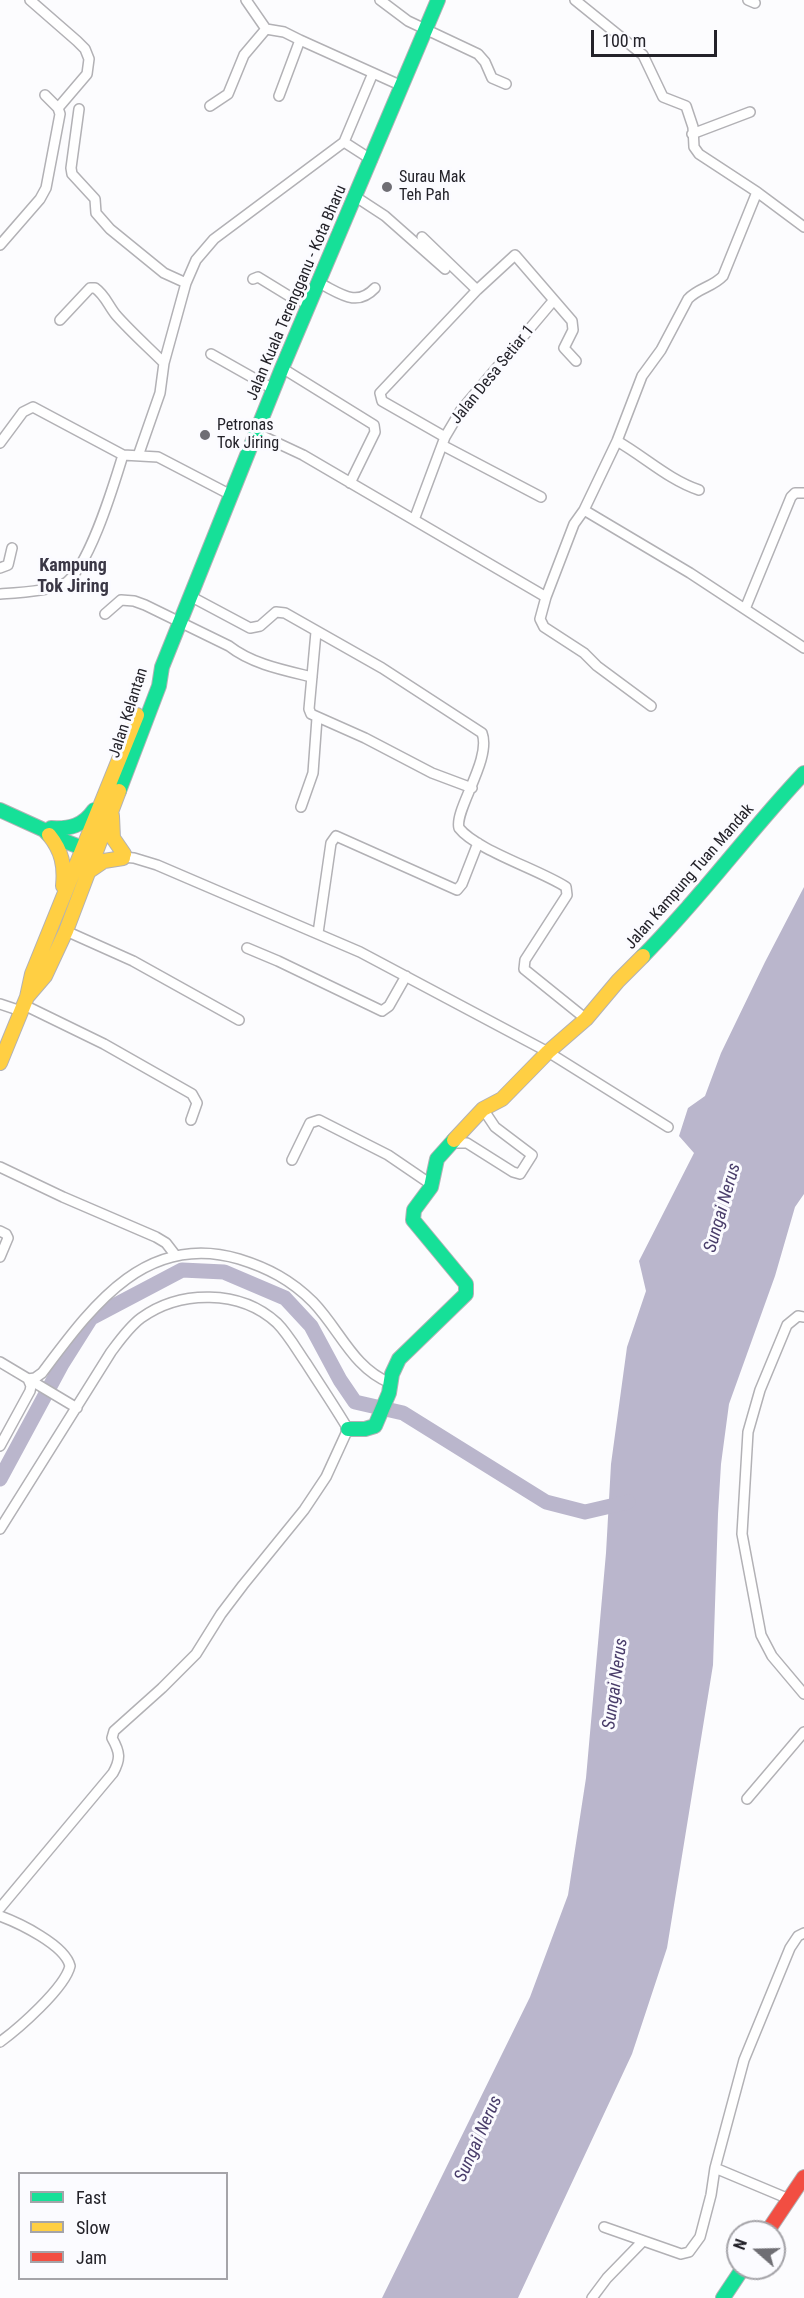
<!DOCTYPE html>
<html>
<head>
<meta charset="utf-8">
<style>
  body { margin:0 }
  #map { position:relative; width:804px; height:2298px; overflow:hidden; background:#fcfcfe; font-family:"Roboto Condensed",sans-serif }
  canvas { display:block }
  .legend { position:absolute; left:18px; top:2172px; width:210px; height:108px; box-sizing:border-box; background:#fbfbff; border:2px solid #a5a4a9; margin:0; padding:8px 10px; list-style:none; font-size:18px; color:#232229 }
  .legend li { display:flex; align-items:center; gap:12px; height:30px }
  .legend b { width:30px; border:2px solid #a5a4a9 }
  .north { position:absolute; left:726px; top:2220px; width:60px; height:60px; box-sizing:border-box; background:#fbfbff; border:2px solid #a5a4a9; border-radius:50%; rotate:290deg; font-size:16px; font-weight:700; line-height:24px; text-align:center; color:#232229 }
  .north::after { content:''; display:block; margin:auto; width:21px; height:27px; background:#6f6e74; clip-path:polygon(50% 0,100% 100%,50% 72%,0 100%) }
  .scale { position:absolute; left:591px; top:30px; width:126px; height:27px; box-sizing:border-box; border:3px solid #232229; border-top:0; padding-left:8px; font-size:18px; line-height:21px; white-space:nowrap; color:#232229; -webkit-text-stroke:4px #fbfbff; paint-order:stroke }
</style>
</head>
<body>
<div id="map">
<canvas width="804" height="2298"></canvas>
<ul class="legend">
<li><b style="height:8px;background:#16e098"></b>Fast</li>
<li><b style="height:8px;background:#ffcf43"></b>Slow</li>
<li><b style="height:8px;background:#f24e42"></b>Jam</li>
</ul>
<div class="north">N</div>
<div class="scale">100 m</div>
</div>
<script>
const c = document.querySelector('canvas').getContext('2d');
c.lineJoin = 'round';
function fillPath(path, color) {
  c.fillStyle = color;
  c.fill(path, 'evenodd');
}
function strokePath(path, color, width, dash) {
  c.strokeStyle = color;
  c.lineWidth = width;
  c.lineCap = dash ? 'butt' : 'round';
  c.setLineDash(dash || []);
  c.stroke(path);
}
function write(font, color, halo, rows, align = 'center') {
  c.font = font + ' "Roboto Condensed",sans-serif';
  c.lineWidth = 6;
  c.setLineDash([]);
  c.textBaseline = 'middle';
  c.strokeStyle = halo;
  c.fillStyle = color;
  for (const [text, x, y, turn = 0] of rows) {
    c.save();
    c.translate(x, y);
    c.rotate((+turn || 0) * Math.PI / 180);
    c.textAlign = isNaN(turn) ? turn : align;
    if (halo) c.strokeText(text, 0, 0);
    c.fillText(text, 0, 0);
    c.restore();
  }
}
fillPath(new Path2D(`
  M804 887V1194L795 1207 775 1276 729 1404 721 1464 718 1514 713 1665 667 1948 632 2054 518 2298H382L530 1997 568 1895 586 1778 606 1553 611 1464 627 1347 646 1291 639 1261 694 1153 679 1136 688 1108 705 1096 721 1053 765 962Z`), '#bab6cc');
strokePath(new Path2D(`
  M0 1479 62 1364 91 1318 182 1270 224 1272 285 1298 311 1326 340 1380 355 1402 403 1413 546 1502 585 1512 628 1502`), '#bab6cc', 15);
const street = new Path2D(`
  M30 0 77 41 85 49 89 59 87 74 58 108
  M246 0 266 29 284 32 300 40
  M380 0 408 21 478 54 485 62 492 78 506 84
  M575 0 643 55 663 97 686 106 693 127 694 147 699 154 757 192 804 227
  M748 0 755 3
  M279 96 300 40 402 86
  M210 106 228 94 244 55 266 29
  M79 109 71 168 72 174 95 199 96 213 110 229 164 273 186 283
  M692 134 750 112
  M344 142 372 160
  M356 197 385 216 445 269
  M422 237 477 290
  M0 245 40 199 46 188 60 114 58 108 45 95
  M253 279 258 277 289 296 309 304
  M319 283C340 293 356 308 375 288
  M60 320 90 288H95C105 295 108 305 116 315 131 332 148 347 164 363
  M211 354 273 389
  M282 368 374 425 375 432 350 483
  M256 433 303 455 546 597 574 524 584 510 690 573 804 648
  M445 437 382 401 380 393 477 290 515 255 572 321 573 330 564 348 576 361
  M617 441C645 457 669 480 699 490
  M0 443 23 412 33 407 123 455 158 457 231 495
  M442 445 541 497
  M138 456 160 393 164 363 186 283 196 260 214 239 344 142 373 73
  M584 510 617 441 642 376 661 350 688 299C698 288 713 287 723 276L757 192
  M414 520 445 437 461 410 553 301
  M0 568 8 565 12 548
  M0 594C15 593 51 591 64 584 89 569 114 484 123 455
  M190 596 250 628 260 626 276 612 285 613 382 668 482 733C492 759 454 810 459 828 476 850 540 870 566 887L567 895 525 960 524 969 586 1019
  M546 597 540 619 544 627 584 653 597 666 651 706
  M745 609 791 497 795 493H804
  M105 614 121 600 134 601 145 605 229 646C252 664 283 670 312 677
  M316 632 309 709 311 714 365 738 432 773 472 788
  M301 807 313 773 317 718
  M121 857 134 858 157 865 360 952 548 1052 668 1127
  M66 931 133 961 239 1020
  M318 933 331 843 336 836 457 890 462 884 478 843
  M247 948 278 961 382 1011 389 1006 406 976
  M0 1004 21 1011
  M24 1005 104 1044 192 1094 197 1103 191 1120
  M453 1143H467L513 1172 520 1174 532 1155 495 1127 483 1109
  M292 1160 310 1123 319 1120 388 1155 432 1185
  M0 1167 63 1197 156 1237 166 1243 176 1256
  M0 1231 6 1234 8 1238 0 1257
  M804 1317 798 1316 787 1325 760 1390 748 1432 742 1534 761 1635 772 1656 804 1694
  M0 1362 77 1408
  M0 1446 30 1391 31 1386 28 1379 35 1378 42 1373C91 1308 145 1231 239 1259 268 1268 291 1280 313 1302 340 1330 353 1368 390 1383
  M0 1529 111 1352C120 1340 129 1327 141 1318 180 1290 240 1289 277 1323 288 1334 297 1350 306 1363 320 1385 335 1407 348 1429L326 1477 304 1510 243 1585 221 1614 196 1654 162 1688 114 1731 112 1738C120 1752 121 1759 113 1773L0 1908
  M747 1799 804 1732
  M0 1916C19 1923 65 1945 70 1966 65 1988 18 2029 0 2042
  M715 2168 789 2199
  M604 2227 681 2254 689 2252 700 2237 711 2195 715 2168 744 2060 790 1948 798 1936 804 1933
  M592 2298 607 2278 643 2241`);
const fast = new Path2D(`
  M119 791 159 686 162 667 282 368 438 0
  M0 810 44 830 49 835 90 851
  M51 828C70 829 83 826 94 810
  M643 956C701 898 748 832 804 773
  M348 1429H365L375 1426 389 1393 392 1374 399 1359 466 1294V1284L413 1220 414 1210 431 1187 437 1159 454 1140
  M723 2298 743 2268`);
const slow = new Path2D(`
  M112 816 113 838 124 854
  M49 835C62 851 65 866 63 886
  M88 872 104 861 123 858
  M27 997 45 976 66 931 119 791
  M0 1063 27 997 32 974 137 715
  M454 1140 483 1109 502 1099 548 1052 586 1019 618 981 643 956`);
const jam = new Path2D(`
  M767 2232 804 2177`);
strokePath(street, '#b2b1b5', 12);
strokePath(fast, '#b2b1b5', 16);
strokePath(slow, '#b2b1b5', 16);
strokePath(jam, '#b2b1b5', 16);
strokePath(street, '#fff', 9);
strokePath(fast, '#16e098', 14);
strokePath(slow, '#ffcf43', 14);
strokePath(jam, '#f24e42', 14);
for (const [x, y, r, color] of [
  [387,187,6,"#6f6e74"],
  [205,435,6,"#6f6e74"]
]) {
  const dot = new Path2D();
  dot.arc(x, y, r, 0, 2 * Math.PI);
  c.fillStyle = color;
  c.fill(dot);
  strokePath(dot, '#fbfbff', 2);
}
write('16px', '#232229', '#fbfbff', [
  ["Surau Mak",399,178],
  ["Teh Pah",399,196],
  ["Petronas",217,426],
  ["Tok Jiring",217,444]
], 'left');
write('16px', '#232229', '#fbfbff', [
  ["Jalan Kuala Terengganu - Kota Bharu",297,293,-67],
  ["Jalan Desa Setiar 1",493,375,-51],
  ["Jalan Kelantan",129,713,-72],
  ["Jalan Kampung Tuan Mandak",690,877,-49]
]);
write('bold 18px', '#3a3745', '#fbfbff', [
  ["Kampung",73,566],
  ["Tok Jiring",73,587]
]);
write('italic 18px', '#493d6a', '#fbfbff', [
  ["Sungai Nerus",723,1208,-74],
  ["Sungai Nerus",616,1684,-82],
  ["Sungai Nerus",479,2139,-66]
]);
</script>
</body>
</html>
